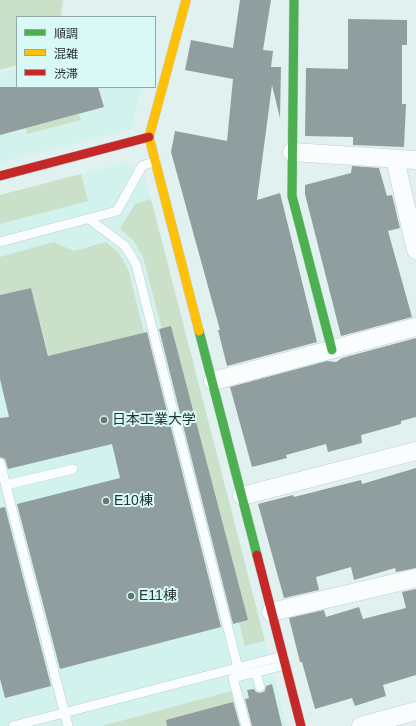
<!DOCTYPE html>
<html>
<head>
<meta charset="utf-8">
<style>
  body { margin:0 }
  #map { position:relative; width:416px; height:726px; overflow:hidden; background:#e0f1ef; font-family:Arial,"Noto Sans JP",sans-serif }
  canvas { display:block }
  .legend { position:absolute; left:16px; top:16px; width:140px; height:72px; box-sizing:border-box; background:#d8f9f5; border:1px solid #91aaa7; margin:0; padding:5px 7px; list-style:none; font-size:12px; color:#273332 }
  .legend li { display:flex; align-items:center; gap:8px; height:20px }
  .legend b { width:20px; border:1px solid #91aaa7 }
</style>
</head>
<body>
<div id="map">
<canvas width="416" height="726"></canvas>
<ul class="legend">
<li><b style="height:5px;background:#4caf50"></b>順調</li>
<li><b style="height:5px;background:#ffc107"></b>混雑</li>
<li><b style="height:5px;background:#c62828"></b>渋滞</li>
</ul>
</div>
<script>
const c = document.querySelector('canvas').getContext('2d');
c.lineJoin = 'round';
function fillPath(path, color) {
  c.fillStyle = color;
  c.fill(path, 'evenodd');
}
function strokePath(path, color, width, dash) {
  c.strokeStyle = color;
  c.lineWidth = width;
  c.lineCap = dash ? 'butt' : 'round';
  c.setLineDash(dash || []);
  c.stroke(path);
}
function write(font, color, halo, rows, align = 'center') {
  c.font = font + ' Arial,"Noto Sans JP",sans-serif';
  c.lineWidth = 4;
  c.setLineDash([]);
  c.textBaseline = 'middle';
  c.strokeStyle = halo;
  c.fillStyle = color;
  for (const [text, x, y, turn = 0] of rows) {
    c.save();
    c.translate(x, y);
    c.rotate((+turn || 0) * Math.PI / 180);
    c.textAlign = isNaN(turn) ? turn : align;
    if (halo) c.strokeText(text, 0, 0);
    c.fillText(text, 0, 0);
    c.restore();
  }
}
fillPath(new Path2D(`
  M17 68V87H142L131 129 0 163V73Z
  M125 163 144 175 287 726H0V195Z`), '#d2f2ee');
fillPath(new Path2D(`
  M0 0H63L61 17H17V65L0 70Z
  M79 114 81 120 27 134 26 128Z
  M81 174 88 201 0 224V195Z
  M151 199 265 641 245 646 143 257 133 240 120 229 135 204Z
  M54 242 74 251 106 242 119 253 129 272 144 333 49 356 31 288 0 295V257Z
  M231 691 240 726H102Z`), '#cbe0c8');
fillPath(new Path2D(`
  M240 0H271L263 50 273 51 271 67H281L280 118 272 85 257 200 280 193 317 342 227 366 218 330H220L171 152 175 131 227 141 233 79 185 70 191 40 233 48Z
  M348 19 407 20V45H402V104H406L404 147 353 145V137L305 136 306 68 348 69Z
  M0 87H98L104 107 0 135Z
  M352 166 379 168 387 196 392 195 400 228 388 231 412 317 341 336 305 194V185L351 173Z
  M31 288 48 356 147 332 221 627 60 669 17 504 120 478 112 444 8 469 5 459 0 457V418L9 417 0 379V295Z
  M171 326 248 620 233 624 159 329Z
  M416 338V417L401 421V424L361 435 362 443 328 452 326 444 286 455 287 458 252 467 230 387 327 361 336 362 342 358Z
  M416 468V568L396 572 395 568 354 580 351 567 316 577 319 590 284 598 258 504 293 495 294 497 361 480 362 484Z
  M5 507 51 686 5 698 0 679V508Z
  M416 589V675L383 685 386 696 355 706 352 698 315 709 302 662H300L289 618 324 610 326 617 359 607 363 619 406 608 402 592Z
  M272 684 282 726H252L245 699 249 698 247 690 254 689 256 692 261 693 265 691 266 686Z
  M233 702 240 726H167L166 720Z`), '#919e9f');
const lane = new Path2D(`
  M89 219 125 246 136 264 238 668
  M0 242 117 211 142 166 156 161
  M0 463 68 726
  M6 485 73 469
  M256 673 260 687
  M13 726 283 656
  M246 726 233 678 285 665`);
const street = new Path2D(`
  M292 152 416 160
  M395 159 416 250
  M213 381 416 327
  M242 496 416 451
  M271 612 416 578
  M361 726 416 711`);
const fast = new Path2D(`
  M294 0 292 196 332 350
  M199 331 257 555`);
const slow = new Path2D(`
  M186 0 149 137 199 331`);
const jam = new Path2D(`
  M0 176 149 137
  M257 555 301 726`);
strokePath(lane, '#c0cecc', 10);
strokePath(street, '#c0cecc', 19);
strokePath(fast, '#c0cecc', 10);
strokePath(slow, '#c0cecc', 10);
strokePath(jam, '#c0cecc', 10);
strokePath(lane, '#fafdfd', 9);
strokePath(street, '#fafdfd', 18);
strokePath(fast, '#4caf50', 9);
strokePath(slow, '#ffc107', 9);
strokePath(jam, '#c62828', 9);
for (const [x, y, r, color] of [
  [104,420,4,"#687674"],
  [106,501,4,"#687674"],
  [131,596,4,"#687674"]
]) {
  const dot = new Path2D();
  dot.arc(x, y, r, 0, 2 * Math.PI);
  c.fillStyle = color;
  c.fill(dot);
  strokePath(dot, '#d8f9f5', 1.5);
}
write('14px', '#273332', '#d8f9f5', [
  ["日本工業大学",112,420],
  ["E10棟",114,501],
  ["E11棟",139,596]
], 'left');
</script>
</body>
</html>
